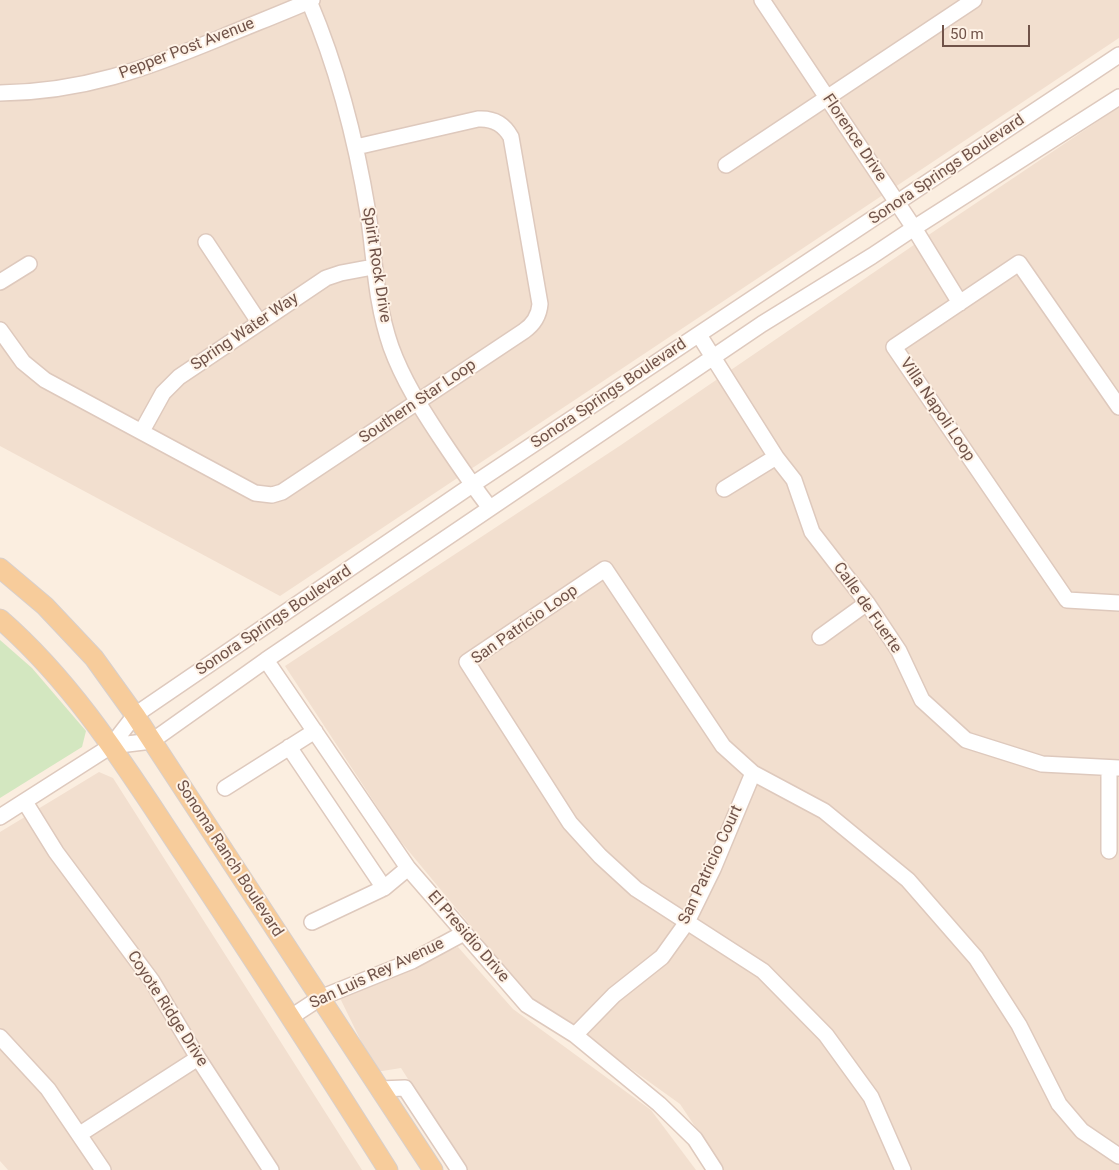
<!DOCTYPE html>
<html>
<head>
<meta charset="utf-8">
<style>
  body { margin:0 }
  #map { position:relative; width:1119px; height:1170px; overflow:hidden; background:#fbeee0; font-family:Roboto,sans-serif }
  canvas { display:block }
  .scale { position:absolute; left:942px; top:25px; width:88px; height:22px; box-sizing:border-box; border:2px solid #705349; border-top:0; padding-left:6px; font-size:15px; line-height:18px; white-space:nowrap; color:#705349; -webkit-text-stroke:4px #fef2e6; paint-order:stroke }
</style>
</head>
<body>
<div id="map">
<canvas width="1119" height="1170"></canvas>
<div class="scale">50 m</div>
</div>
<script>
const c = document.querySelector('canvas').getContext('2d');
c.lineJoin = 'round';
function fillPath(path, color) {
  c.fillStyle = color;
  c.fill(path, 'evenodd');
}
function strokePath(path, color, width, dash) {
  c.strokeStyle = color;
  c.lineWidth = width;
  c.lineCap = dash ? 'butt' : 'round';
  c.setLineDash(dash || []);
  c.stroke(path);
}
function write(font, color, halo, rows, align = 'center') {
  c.font = font + ' Roboto,sans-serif';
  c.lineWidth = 4;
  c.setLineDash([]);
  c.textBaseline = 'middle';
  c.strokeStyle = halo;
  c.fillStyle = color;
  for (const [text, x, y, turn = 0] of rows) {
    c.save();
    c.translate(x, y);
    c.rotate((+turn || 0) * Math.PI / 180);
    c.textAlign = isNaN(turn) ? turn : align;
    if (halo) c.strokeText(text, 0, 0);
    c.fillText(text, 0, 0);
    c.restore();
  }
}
fillPath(new Path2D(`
  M0 0H1119V38L280 596 0 446Z
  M1119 107V1170H724L680 1104 528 995 397 837 285 666 621 445 930 234Z
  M99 772 113 778 362 1170H8L0 1161V832Z
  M458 947 513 1009 651 1110 696 1170H466L401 1068 376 1072 340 998Z`), '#f2dfcf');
fillPath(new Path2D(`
  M0 640 32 668 86 731 82 747 0 798Z`), '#d3e7c0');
const minor = new Path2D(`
  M762 0 914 228 960 303
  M309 1C338 69 356 140 368 213 375 259 375 301 391 347 403 380 421 408 440 437 456 461 472 485 490 508
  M0 93C83 92 145 69 220 38 251 25 282 13 312 0
  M726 165 974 0
  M206 242 259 322
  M0 282 29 264
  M0 330 23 362 45 380 255 493 272 495 282 492 524 331C534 324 539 316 540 304L511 137C504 124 493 118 478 119L356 147
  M699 335 776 457 794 480 812 532 867 603 899 651 922 700 966 740 1042 764 1119 768
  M1119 407 1019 263 894 347 1067 600 1119 603
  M142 431 163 393 179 377 326 278 341 273 373 267
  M724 489 776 457
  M820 637 867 603
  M266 660 408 868 527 1005 575 1035 659 1104 695 1139 715 1170
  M111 746 152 741 266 660 762 324 872 256 914 228 1119 97
  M289 747 384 888 408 868
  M1109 768V851
  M225 788 315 731
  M25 802 56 852 152 981 198 1058 271 1170
  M0 817 111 746 135 715 472 485 1119 55
  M312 922 384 888
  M291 1017 320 998 412 961 464 933
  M575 1035 614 995 662 957 687 922 713 869 753 773
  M0 1037 48 1089 103 1170
  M379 1089 405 1088 459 1170
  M80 1134 198 1058
  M903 1170 871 1097 826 1035 763 971 636 889 600 856 570 823 467 662 605 569 723 746 753 773 824 811 908 880 976 958 1019 1025 1059 1104 1082 1131 1119 1156`);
const major = new Path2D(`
  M0 568 45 606 94 658 135 715 433 1170
  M0 619C77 686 129 772 185 856 254 960 321 1064 388 1170`);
strokePath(minor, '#dec9bd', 18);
strokePath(major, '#d7cfcc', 21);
strokePath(minor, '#fff', 15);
strokePath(major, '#f7cc9b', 19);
write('16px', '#705349', '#fef2e6', [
  ["Pepper Post Avenue",187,49,-21],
  ["Florence Drive",854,138,56],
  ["Sonora Springs Boulevard",947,170,-34],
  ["Spirit Rock Drive",376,265,81],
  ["Spring Water Way",245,332,-34],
  ["Sonora Springs Boulevard",609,394,-34],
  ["Southern Star Loop",418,402,-34],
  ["Villa Napoli Loop",937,410,56],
  ["Calle de Fuerte",867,608,55],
  ["Sonora Springs Boulevard",274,621,-34],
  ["San Patricio Loop",525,625,-35],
  ["Sonoma Ranch Boulevard",229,859,57],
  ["San Patricio Court",711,865,-65],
  ["El Presidio Drive",468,937,49],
  ["San Luis Rey Avenue",377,974,-25],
  ["Coyote Ridge Drive",167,1009,57]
]);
</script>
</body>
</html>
